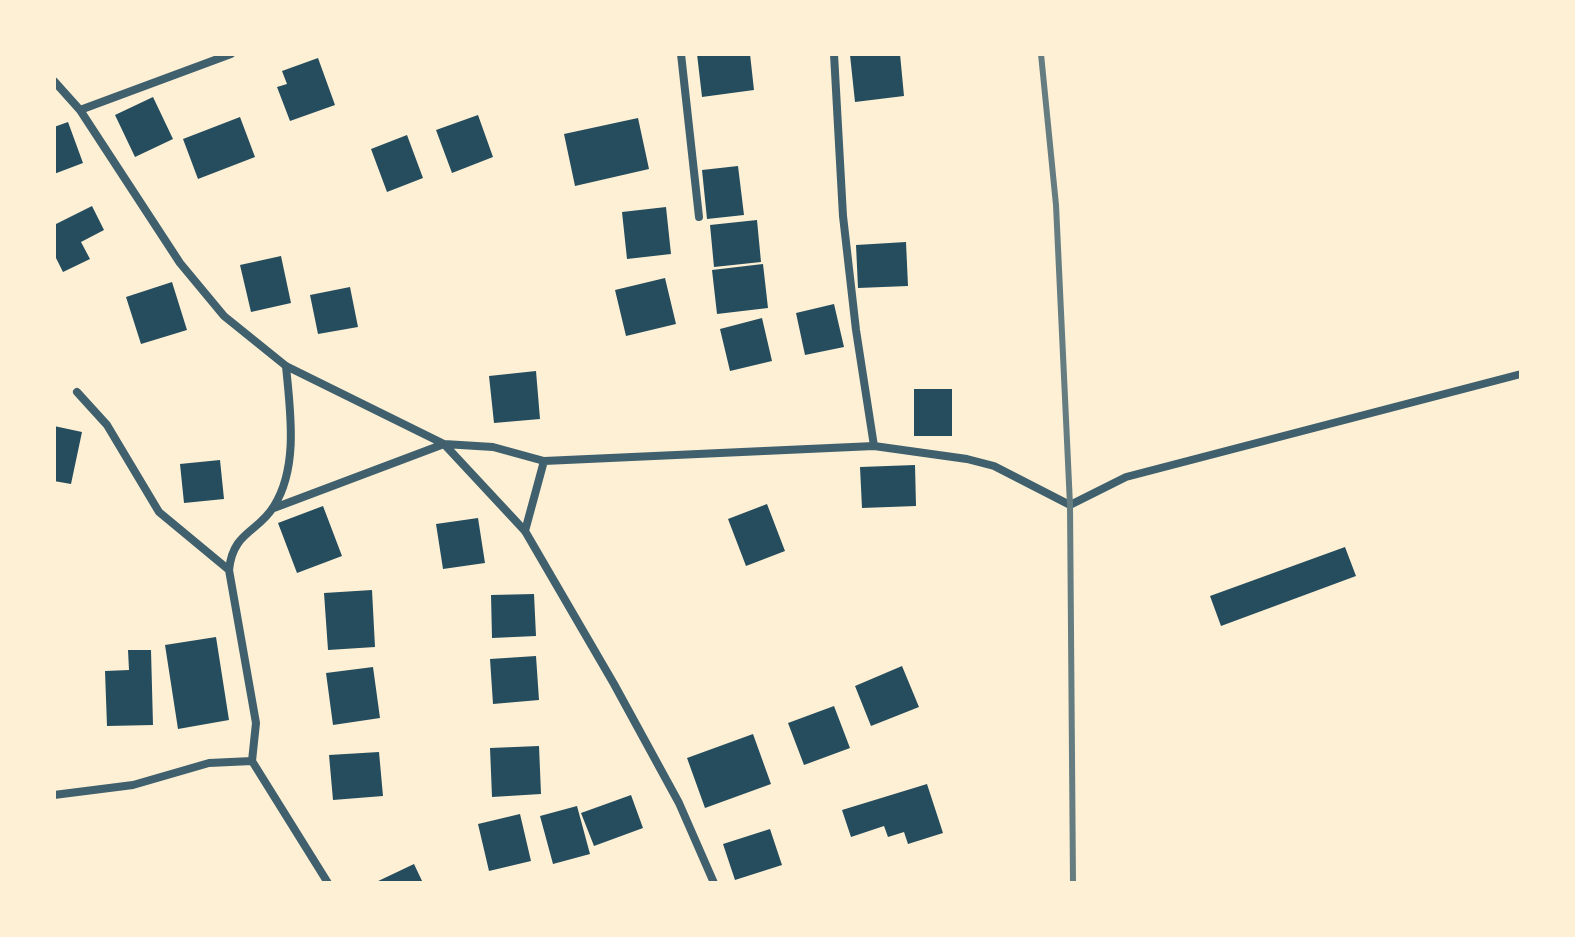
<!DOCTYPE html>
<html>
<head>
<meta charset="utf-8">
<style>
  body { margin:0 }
  #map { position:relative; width:1575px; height:937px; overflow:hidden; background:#fdf0d5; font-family:Montserrat,sans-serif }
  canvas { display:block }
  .frame { position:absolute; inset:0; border:56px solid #fdf0d5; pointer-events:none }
</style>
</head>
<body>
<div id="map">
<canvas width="1575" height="937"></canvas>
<div class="frame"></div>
</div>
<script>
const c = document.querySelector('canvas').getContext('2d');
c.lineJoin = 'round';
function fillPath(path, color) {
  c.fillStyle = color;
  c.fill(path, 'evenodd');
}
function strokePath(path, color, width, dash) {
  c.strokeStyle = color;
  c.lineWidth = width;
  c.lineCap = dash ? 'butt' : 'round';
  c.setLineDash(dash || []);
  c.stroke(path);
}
fillPath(new Path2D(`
  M697 54H750L754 90 702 97Z
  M900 54 904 96 855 102 850 55Z
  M318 58 335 105 290 121 277 87 287 84 282 71Z
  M153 97 173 139 135 157 115 115Z
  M478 115 493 157 452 173 436 130Z
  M240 117 255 157 198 179 183 139Z
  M638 118 649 169 575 186 564 134Z
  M68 122 83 163 54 174V127Z
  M407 135 423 178 387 192 371 149Z
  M738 166 744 215 707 219 702 170Z
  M92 206 104 230 81 242 90 259 63 272 54 254V225Z
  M666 207 671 254 627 259 622 212Z
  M757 220 761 262 714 267 710 225Z
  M906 242 908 286 858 288 856 245Z
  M281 256 291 303 251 312 240 265Z
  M763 264 768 308 717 314 712 270Z
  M665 278 676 324 626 336 615 290Z
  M172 282 187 330 141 344 126 297Z
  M350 287 358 327 318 334 310 295Z
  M834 304 844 347 805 355 796 313Z
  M762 318 772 361 730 371 720 329Z
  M536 371 540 419 494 423 489 376Z
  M914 389H952V436H914Z
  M54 426 82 432 71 484 54 481Z
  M220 460 224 499 184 503 180 464Z
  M915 465 916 506 862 508 860 467Z
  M767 504 785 551 746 566 728 519Z
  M323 506 342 556 297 573 278 523Z
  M478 518 485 563 443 569 436 524Z
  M1345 547 1356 576 1221 626 1210 596Z
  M372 590 375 647 328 650 324 593Z
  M534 594 536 636 492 638 491 595Z
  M216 637 229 720 178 729 165 645Z
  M128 650H151L153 725 107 726 105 671 129 670Z
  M536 656 539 700 493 704 490 659Z
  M902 666 919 707 871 726 855 686Z
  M373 667 380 718 333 725 326 673Z
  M834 706 850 748 804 765 788 723Z
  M753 734 771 784 705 808 687 758Z
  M539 746 541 794 492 797 490 748Z
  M379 752 383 796 333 800 329 755Z
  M927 784 943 833 908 844 904 832 888 837 884 826 851 837 842 810Z
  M631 795 643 828 594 846 581 813Z
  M577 806 590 854 553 864 540 816Z
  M520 814 531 861 489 871 478 824Z
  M770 829 782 865 735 880 723 844Z
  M414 864 423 883H374Z`), '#264d5e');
strokePath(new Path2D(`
  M681 54 699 217
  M834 54 843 216 856 330 874 446
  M54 81 80 110 180 263 224 316 286 366 444 444 525 531 614 684 679 803 714 883
  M80 110 231 54
  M77 392 107 425 159 512 229 570
  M274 508 444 444 493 447 544 461 874 446 967 459 994 466 1070 505 1126 477 1521 374
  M525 531 544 461
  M252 761 328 883
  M54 795 133 785 209 763 252 761 256 723 229 570C233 531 258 533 274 506 299 466 290 410 286 366`), '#3f606c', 8);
strokePath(new Path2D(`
  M1041 54 1056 205 1070 505 1073 883`), '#657d81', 6);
</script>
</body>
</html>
